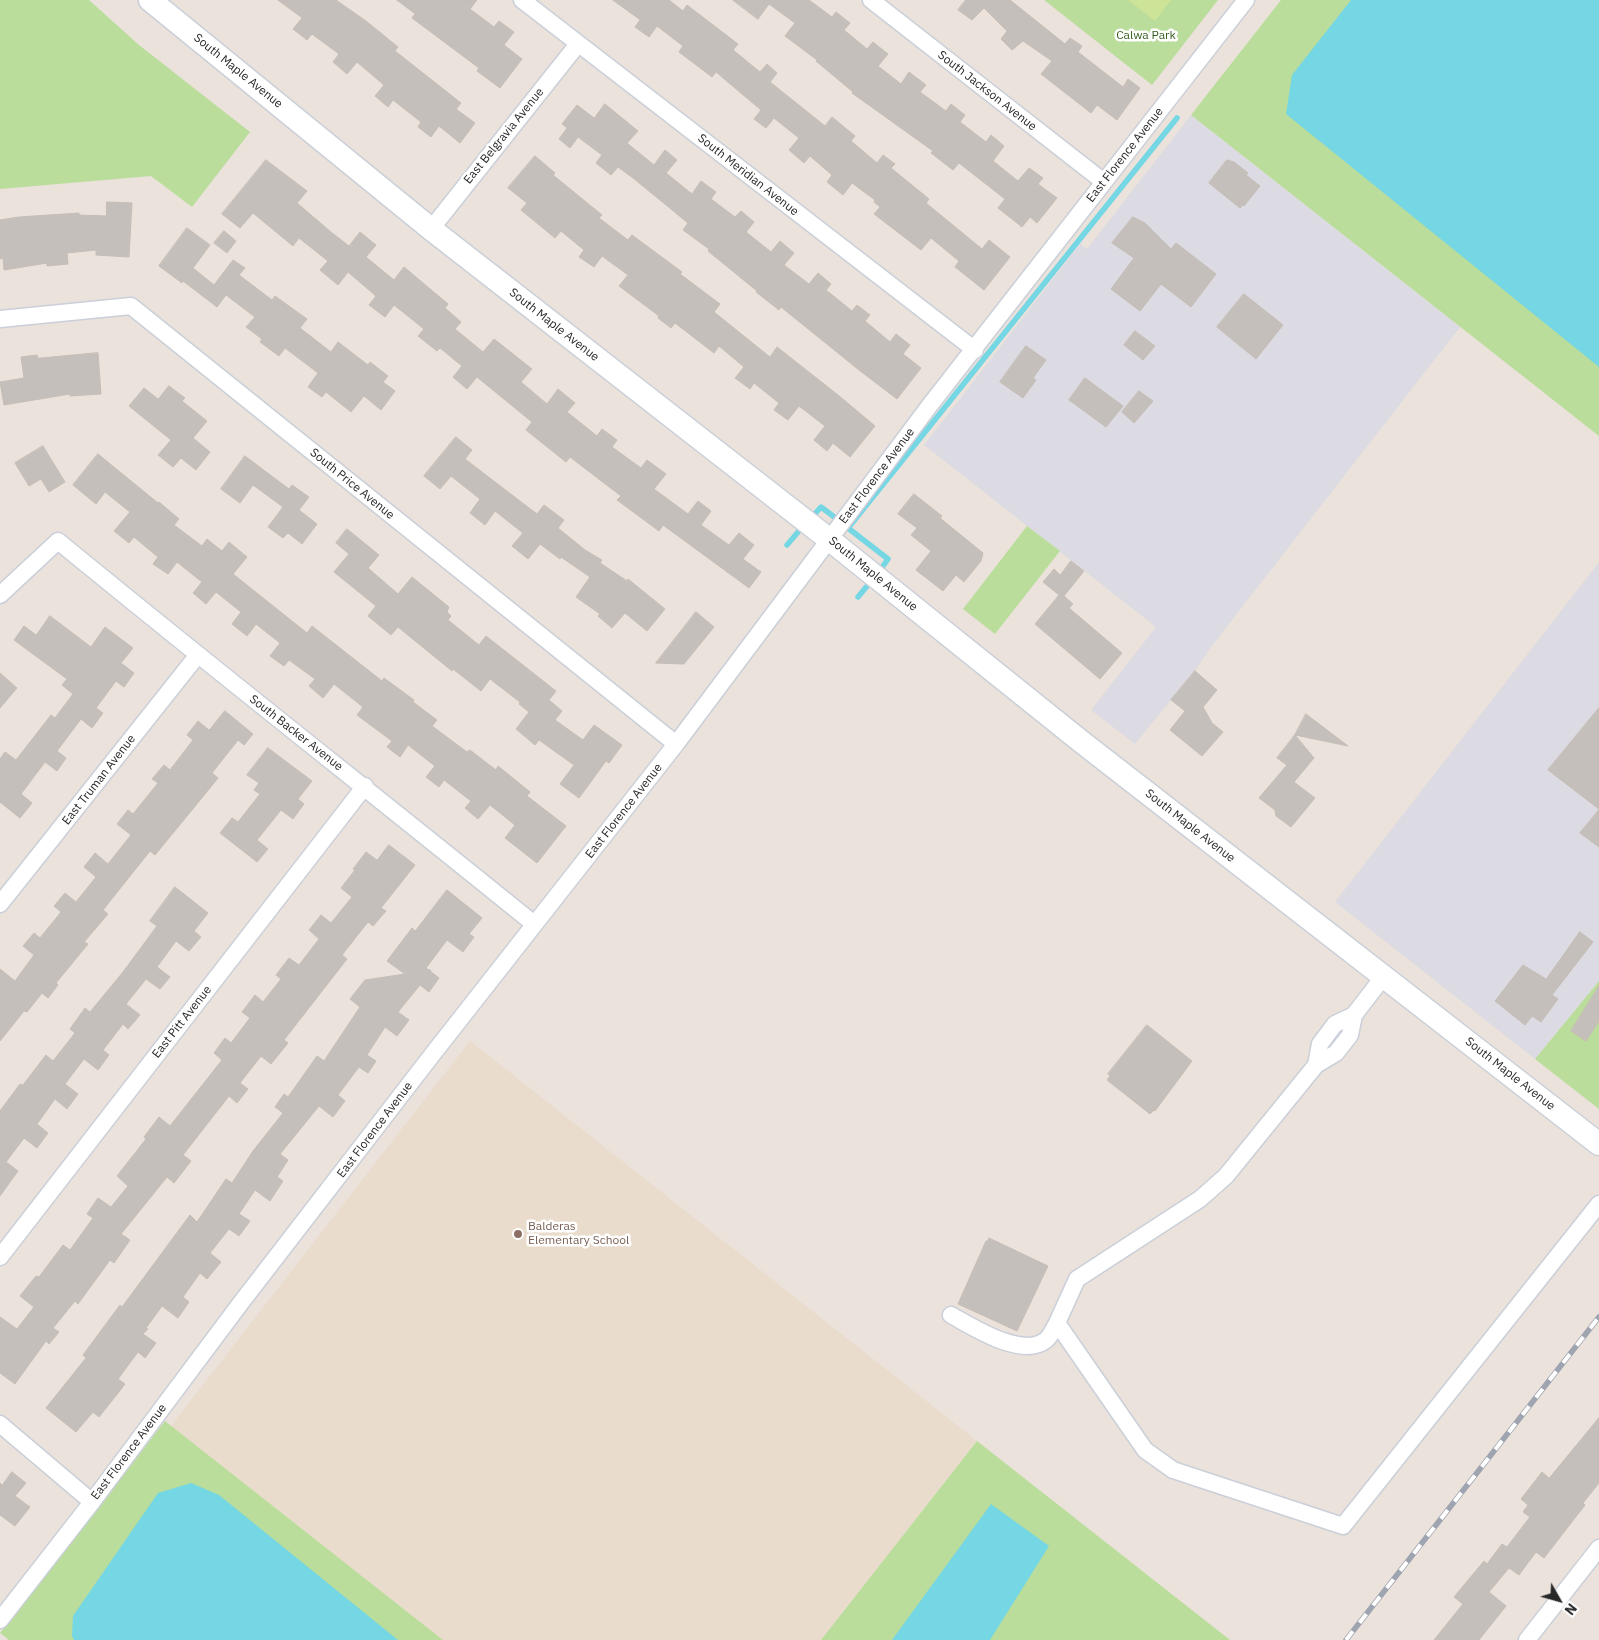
<!DOCTYPE html>
<html>
<head>
<meta charset="utf-8">
<style>
  body { margin:0 }
  #map { position:relative; width:1599px; height:1640px; overflow:hidden; background:#eae2db; font-family:"IBM Plex Sans",sans-serif }
  canvas { display:block }
  .north { position:absolute; left:1534px; top:1575px; width:50px; height:50px; -webkit-text-stroke:4px #fff; paint-order:stroke; rotate:128deg; font-size:14px; font-weight:700; line-height:20px; text-align:center; color:#282828 }
  .north::after { content:''; display:block; margin:auto; width:18px; height:22px; background:#282828; clip-path:polygon(50% 0,100% 100%,50% 72%,0 100%) }
</style>
</head>
<body>
<div id="map">
<canvas width="1599" height="1640"></canvas>
<div class="north">N</div>
</div>
<script>
const c = document.querySelector('canvas').getContext('2d');
c.lineJoin = 'round';
function fillPath(path, color) {
  c.fillStyle = color;
  c.fill(path, 'evenodd');
}
function strokePath(path, color, width, dash) {
  c.strokeStyle = color;
  c.lineWidth = width;
  c.lineCap = dash ? 'butt' : 'round';
  c.setLineDash(dash || []);
  c.stroke(path);
}
function write(font, color, halo, rows, align = 'center') {
  c.font = font + ' "IBM Plex Sans",sans-serif';
  c.lineWidth = 5;
  c.setLineDash([]);
  c.textBaseline = 'middle';
  c.strokeStyle = halo;
  c.fillStyle = color;
  for (const [text, x, y, turn = 0] of rows) {
    c.save();
    c.translate(x, y);
    c.rotate((+turn || 0) * Math.PI / 180);
    c.textAlign = isNaN(turn) ? turn : align;
    if (halo) c.strokeText(text, 0, 0);
    c.fillText(text, 0, 0);
    c.restore();
  }
}
fillPath(new Path2D(`
  M1191 115 1460 327 1211 647 1195 671 1135 744 1091 710 1156 627 924 445 1080 244 1087 249Z
  M1599 562V981L1535 1059 1335 902Z`), '#dcdbe3');
fillPath(new Path2D(`
  M470 1041 977 1441 821 1640H443L171 1426Z`), '#eadccc');
fillPath(new Path2D(`
  M0 0H89L139 45 250 132 192 207 151 176 0 189Z
  M1044 0H1218L1152 85Z
  M1281 0H1599V436L1191 115Z
  M1027 526 1060 551 995 634 963 609Z
  M1599 981V1109L1535 1059Z
  M165 1421 443 1640H9L0 1633Z
  M977 1441 1230 1640H821Z`), '#badd9b');
fillPath(new Path2D(`
  M1128 0H1171L1155 21Z`), '#cde398');
fillPath(new Path2D(`
  M1351 0H1599V367L1286 114 1292 75Z
  M191 1483 219 1495 398 1640H74L72 1636 73 1616 158 1493Z
  M991 1504 1049 1546 990 1640H892Z`), '#75d6e4');
strokePath(new Path2D(`
  M811 518 821 507 841 522
  M787 545 804 525
  M878 573 888 559 848 528 1177 118
  M858 597 872 580`), '#75d6e4', 5.5);
const building = new Path2D(`
  M278 0H336L366 21 398 47 395 51 461 103 456 109 475 123 460 143 439 126 431 137 418 127 421 122 393 100 388 107 375 96 384 85 357 62 347 74 333 62 339 54 312 34 307 40 293 29 302 18Z
  M397 0H477L470 9 494 27 499 21 514 32 504 45 522 59 500 88 477 71 479 68 412 18 415 14Z
  M613 0H669L683 11 687 5 738 44 733 50 760 72 767 64 777 73 770 82 825 126 832 117 855 136 851 141 877 163 883 155 895 164 891 168 929 199 926 203 982 249 989 240 1010 257 984 290 955 267 959 261 931 238 921 250 874 214 880 207 874 202 875 200 852 183 843 195 827 182 832 175 810 156 804 163 789 150 799 138 774 118 766 128 754 119 761 110 716 72 712 77 679 52 683 46 657 26 649 37 635 27 640 20Z
  M733 0H809L832 17 836 12 850 23 844 30 867 49 873 42 888 54 878 66 901 84 909 72 926 85 920 92 946 111 951 104 965 115 960 122 986 142 991 135 1004 146 993 161 1018 181 1029 168 1043 178 1038 184 1057 198 1037 223 1030 217 1022 227 998 208 1005 199 959 163 953 170 931 153 933 151 852 93 853 92 816 61 817 60 785 36 795 23 769 4 758 19Z
  M966 0H1010L1065 44 1070 38 1082 46 1078 52 1123 87 1128 79 1140 88 1117 120 1097 105 1091 113 1041 74 1052 61 1023 41 1012 50 1001 39 1007 31 984 8 972 20 958 10Z
  M605 104 638 131 627 143 654 165 665 150 677 160 666 173 692 194 701 181 716 192 711 199 735 217 741 211 754 222 746 232 771 252 780 241 794 253 784 265 809 284 818 273 831 284 826 290 852 311 857 305 870 315 865 321 890 342 896 334 910 345 903 354 921 368 897 399 859 370 781 307 779 310 756 292 757 291 708 251 709 249 683 230 688 223 633 178 618 167 611 175 596 163 602 155 578 137 570 148 559 139 567 128 562 124 577 105 594 118Z
  M535 156 555 173 553 175 602 215 599 218 628 240 632 235 682 272 680 274 720 304 714 312 770 357 777 347 838 395 875 426 850 457 833 443 827 451 814 440 825 426 799 406 788 420 774 410 779 403 754 383 750 389 735 378 744 367 719 346 714 353 675 323 671 328 658 318 659 316 619 286 628 275 602 256 594 267 579 257 584 250 561 231 555 238 521 210 527 203 508 188Z
  M266 160 307 191 297 203 331 232 349 246 360 232 376 245 366 257 394 280 404 267 448 304 445 308 461 322 455 329 483 352 494 339 532 369 521 382 547 404 558 389 575 403 567 412 597 436 602 429 617 440 612 447 641 468 647 460 666 474 654 489 688 514 698 501 711 511 701 525 729 545 739 533 754 545 743 559 761 572 749 588 663 525 659 531 617 500 621 496 570 457 566 462 526 430 532 422 477 377 467 389 453 377 462 366 440 348 437 351 418 336 424 329 394 305 385 317 369 305 376 296 348 272 338 285 320 270 328 261 299 238 293 246 253 213 240 228 222 214Z
  M1227 160 1234 162 1248 173 1246 175 1260 186 1244 206 1243 205 1240 208 1209 183Z
  M107 202 132 203 129 257 96 255V250L67 253 68 264 47 266V263L4 270 3 258 0 259V220L19 217 79 213V215L106 216Z
  M1133 217 1145 223 1171 249 1176 243 1216 274 1191 307 1161 284 1140 311 1111 289 1134 258 1112 243Z
  M187 228 210 245 193 268 214 285 233 260 245 268 239 275 272 300 275 296 307 319 300 328 331 352 338 342 368 365 370 362 388 376 383 382 395 391 381 410 364 396 351 412 326 392 322 397 308 387 318 373 285 348 279 356 260 342 262 339 246 327 255 317 226 295 217 307 183 281 182 283 159 266Z
  M224 231 236 241 227 253 214 243Z
  M1244 294 1283 325 1256 359 1217 327Z
  M1135 331 1155 346 1143 360 1124 345Z
  M1026 346 1046 360 1033 378 1036 380 1023 398 1000 382Z
  M98 353 101 394 70 396V394L4 405 0 382 24 378 21 357 37 355 38 358Z
  M1085 378 1123 406 1106 427 1069 400Z
  M169 386 185 398 182 401 207 421 193 438 210 452 196 470 181 458 173 467 158 455 171 440 129 406 144 388 158 399Z
  M1139 391 1153 401 1134 423 1122 412Z
  M456 437 472 450 465 459 537 514 544 505 564 520 558 528 585 550 602 560 600 563 627 581 628 579 665 609 647 631 625 613 612 628 598 616 600 614 576 597 590 577 561 557 560 559 540 544 528 559 512 546 523 533 495 511 485 525 470 513 480 499 451 476 440 489 424 476Z
  M43 446 65 482 49 492 41 479 29 486 15 463Z
  M98 454 158 503 159 502 179 519 174 525 202 546 207 539 222 551 229 542 247 557 233 574 307 633 312 626 382 681 384 678 414 700 413 702 437 720 432 726 467 752 470 750 496 770 498 766 530 792 527 796 566 826 537 863 505 838 515 825 490 805 478 819 465 808 471 801 444 780 439 787 426 777 435 766 408 745 400 757 387 747 392 741 357 715 363 707 334 684 323 698 309 686 315 679 289 660 284 666 270 656 280 643 256 624 247 636 232 624 241 612 216 592 206 604 193 593 202 582 177 562 168 574 153 564 158 557 134 537 129 543 114 531 130 512 105 492 96 504 73 485Z
  M245 456 289 489 292 485 309 497 299 510 317 524 302 544 288 533 283 538 268 527 283 507 253 485 240 503 221 489Z
  M914 494 942 516 940 518 983 553 981 561 964 582 956 575 943 591 916 570 931 551 911 535 917 528 898 514Z
  M347 529 379 555 368 568 398 594 412 577 449 607 447 612 451 616 448 620 479 645 486 636 556 691 549 700 562 711 555 720 583 740 594 725 622 745 609 763 606 761 579 798 560 784 574 765 539 740 535 745 516 729 529 712 519 704 520 702 490 679 481 691 453 669 452 671 398 627 391 635 368 616 376 606 334 572 349 554 336 543Z
  M1071 561 1084 571 1064 596 1073 604 1069 608 1122 653 1100 679 1035 624 1059 595 1043 582 1054 569 1060 575Z
  M696 612 714 627 684 664 656 663Z
  M50 616 91 647 105 627 133 648 121 663 134 673 124 687 116 681 96 708 103 713 92 728 81 719 57 751 66 758 57 771 45 762 21 794 32 803 20 818 0 802V759L5 752 16 760 51 715 55 718 73 694 62 685 67 679 14 640 24 626 36 635Z
  M1195 671 1217 690 1203 707 1212 723 1223 732 1202 756 1170 730 1185 711 1171 700Z
  M0 673 17 688 0 708Z
  M1599 708V809L1548 770Z
  M225 711 253 734 244 745 238 740 212 773 218 778 192 810 155 855 150 851 103 910 108 914 84 942 88 944 56 983 58 985 48 998 42 993 27 1012 24 1011 0 1041V969L15 981 34 955 23 946 34 933 40 938 61 912 54 906 65 893 76 902 96 877 84 867 95 853 108 864 131 835 117 824 128 810 133 814 158 783 152 779 164 765 170 770 193 740 187 735 198 721 209 730Z
  M1306 714 1348 746 1295 735Z
  M1295 735 1314 758 1294 782 1315 798 1291 827 1276 816 1275 810 1259 798 1287 765 1277 758Z
  M268 748 312 781 298 799 304 804 293 819 281 810 257 840 268 849 257 862 220 833 232 818 238 822 260 794 254 790 259 783 247 775Z
  M1599 810V847L1580 833Z
  M389 845 415 865 381 908 386 911 373 926 368 922 342 955 347 959 284 1040 288 1043 271 1064 261 1056 240 1083 248 1089 237 1103 229 1096 183 1155 191 1161 174 1183 167 1177 121 1234 130 1240 114 1263 110 1260 78 1304 75 1301 53 1328 59 1332 49 1344 46 1341 15 1384 0 1373V1317L17 1329 34 1307 20 1296 36 1276 39 1277 63 1245 70 1250 93 1218 87 1214 98 1198 111 1207 128 1186 117 1176 146 1139 144 1137 159 1117 170 1126 222 1060 214 1053 225 1038 231 1043 250 1018 242 1012 255 995 263 1002 281 979 276 975 289 958 299 965 319 939 309 930 321 915 331 923 352 897 341 888 355 870 353 869 366 852 377 860Z
  M175 887 208 913 194 931 201 937 189 951 176 941 157 967 170 977 160 989 146 979 126 1004 140 1015 128 1029 123 1024 103 1050 109 1055 98 1070 84 1059 65 1084 78 1094 67 1109 55 1099 37 1124 48 1133 37 1148 24 1138 6 1162 18 1171 0 1196V1111L20 1084 23 1085 46 1055 53 1061 75 1033 70 1029 85 1008 90 1012 123 972 157 926 150 921Z
  M447 890 482 918 469 934 474 937 463 952 447 940 426 968 429 970H431L430 971 439 978 429 992 420 985 398 1012 409 1020 397 1036 385 1027 367 1055 376 1061 368 1073 359 1067 338 1095 345 1101 333 1117 319 1106 280 1154 288 1160 277 1177 283 1181 270 1201 255 1190 239 1214 250 1221 239 1236 229 1229 210 1253 221 1262 207 1279 200 1273 183 1297 189 1302 178 1318 162 1306 146 1328 148 1329 143 1334 156 1343 145 1358 138 1352 118 1379 125 1384 115 1397 99 1417 93 1412 76 1432 46 1408 86 1358 83 1355 120 1305 122 1307 190 1215 197 1222 226 1179 232 1183 253 1151 283 1113 275 1107 284 1094 288 1097 317 1056 324 1061 360 1007 350 999 365 980 405 974 387 961 412 928 415 931Z
  M1580 932 1593 942 1552 995 1558 999 1541 1022 1532 1016 1525 1025 1495 1001 1523 965 1546 979Z
  M1599 986V1021L1586 1041 1571 1031Z
  M1147 1025 1192 1061 1155 1111 1154 1110 1150 1114 1107 1080 1110 1076 1108 1074Z
  M989 1238 1048 1266 1017 1331 958 1304 986 1241H988Z
  M1599 1418V1483L1583 1503 1585 1505 1544 1558 1536 1552 1519 1575 1509 1568 1489 1592 1506 1606 1479 1640H1434L1463 1604 1454 1597 1484 1561 1487 1564 1502 1544 1507 1547 1530 1517 1523 1512 1528 1505 1521 1499 1542 1472 1549 1478Z
  M12 1472 26 1483 15 1496 30 1507 15 1526 0 1515V1483L2 1485Z`);
fillPath(building, '#c5bfbb');
strokePath(building, '#c5bdb5', 1);
const minor = new Path2D(`
  M522 0 975 350
  M871 0 1104 182
  M431 229 578 44
  M0 319 131 306 676 744
  M0 595 58 541C215 670 376 796 534 924
  M0 904 197 656
  M1384 976 1354 1015 1350 1035 1336 1053 1316 1065 1226 1176 1200 1199 1077 1279 1057 1323 1145 1450 1173 1470 1343 1526 1599 1204
  M1316 1065 1320 1044 1335 1024 1354 1015
  M0 1257 365 786
  M951 1315C973 1327 1022 1359 1046 1340 1051 1336 1054 1328 1057 1323
  M0 1424 92 1502
  M0 1620 92 1502 240 1304 432 1055 676 744 930 405 1246 0
  M1527 1640 1599 1548`);
const secondary = new Path2D(`
  M150 0 431 229 830 540 1083 743 1599 1144`);
strokePath(minor, '#cacfd9', 19);
strokePath(secondary, '#cacfd9', 25);
strokePath(minor, '#fff', 16);
strokePath(secondary, '#fff', 22);
const rail = new Path2D(`
  M1346 1640 1599 1317`);
strokePath(rail, '#9fa4b1', 5.5);
strokePath(rail, '#fff', 4, [11]);
for (const [x, y, r, color] of [
  [518,1234,5,"#8d6e63"]
]) {
  const dot = new Path2D();
  dot.arc(x, y, r, 0, 2 * Math.PI);
  c.fillStyle = color;
  c.fill(dot);
  strokePath(dot, '#fff', 2);
}
write('12px', '#355f1f', '#fff', [
  ["Calwa Park",1146,36]
]);
write('12px', '#282828', '#fff', [
  ["South Maple Avenue",238,71,39],
  ["South Jackson Avenue",987,91,38],
  ["East Belgravia Avenue",504,136,-51],
  ["East Florence Avenue",1125,155,-52],
  ["South Meridian Avenue",748,175,38],
  ["South Maple Avenue",554,325,38],
  ["East Florence Avenue",877,476,-53],
  ["South Price Avenue",352,484,39],
  ["South Maple Avenue",873,574,39],
  ["South Backer Avenue",296,733,38],
  ["East Truman Avenue",99,780,-52],
  ["East Florence Avenue",624,811,-52],
  ["South Maple Avenue",1190,826,38],
  ["East Pitt Avenue",182,1022,-52],
  ["South Maple Avenue",1510,1074,38],
  ["East Florence Avenue",375,1130,-53],
  ["East Florence Avenue",129,1452,-53]
]);
write('12px', '#785e54', '#fff', [
  ["Balderas",528,1227],
  ["Elementary School",528,1241]
], 'left');
</script>
</body>
</html>
